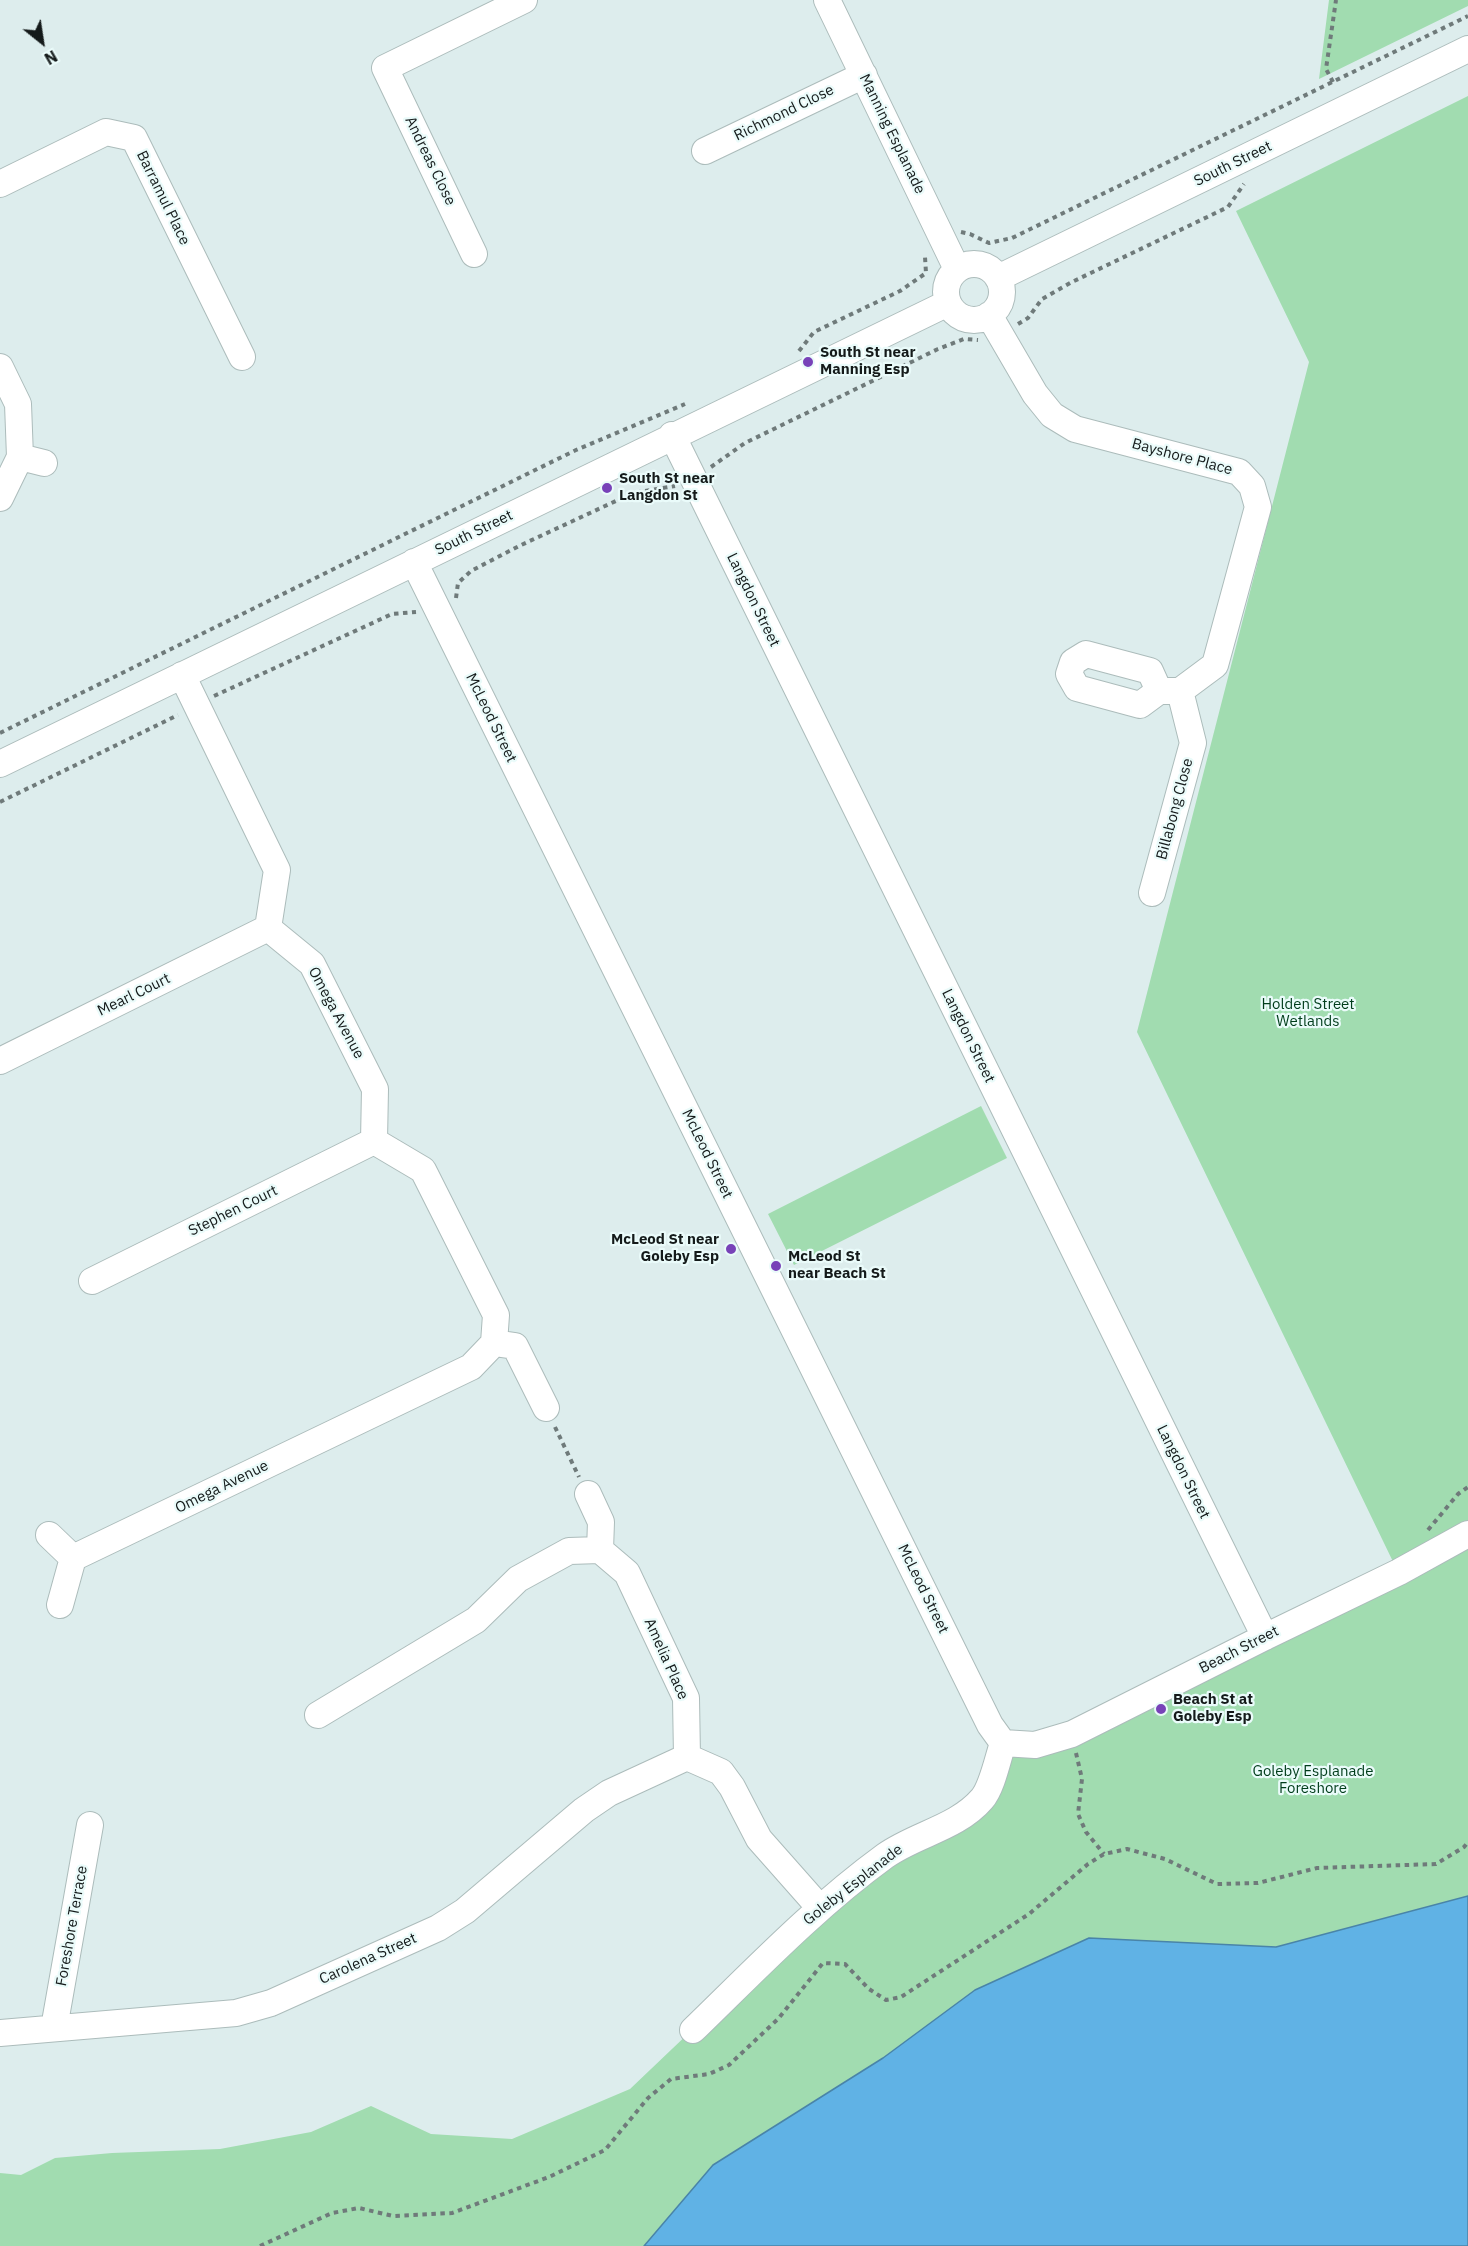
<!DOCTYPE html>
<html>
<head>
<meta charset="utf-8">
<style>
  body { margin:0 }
  #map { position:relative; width:1468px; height:2246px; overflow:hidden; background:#ddeded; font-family:"IBM Plex Sans",sans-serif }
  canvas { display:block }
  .north { position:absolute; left:12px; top:12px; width:60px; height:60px; -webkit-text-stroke:4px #eafbfa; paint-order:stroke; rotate:150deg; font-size:16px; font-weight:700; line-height:24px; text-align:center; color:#141a1a }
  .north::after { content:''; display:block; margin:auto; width:21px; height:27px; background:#141a1a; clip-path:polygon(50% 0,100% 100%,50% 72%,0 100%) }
</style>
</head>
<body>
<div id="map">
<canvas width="1468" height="2246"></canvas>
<div class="north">N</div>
</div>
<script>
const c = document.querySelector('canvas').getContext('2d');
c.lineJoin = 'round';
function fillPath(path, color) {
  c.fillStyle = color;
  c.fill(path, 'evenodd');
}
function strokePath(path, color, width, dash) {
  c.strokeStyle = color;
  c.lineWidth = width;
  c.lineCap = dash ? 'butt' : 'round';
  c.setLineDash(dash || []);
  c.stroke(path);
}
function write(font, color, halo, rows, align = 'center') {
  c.font = font + ' "IBM Plex Sans",sans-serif';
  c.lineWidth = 4.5;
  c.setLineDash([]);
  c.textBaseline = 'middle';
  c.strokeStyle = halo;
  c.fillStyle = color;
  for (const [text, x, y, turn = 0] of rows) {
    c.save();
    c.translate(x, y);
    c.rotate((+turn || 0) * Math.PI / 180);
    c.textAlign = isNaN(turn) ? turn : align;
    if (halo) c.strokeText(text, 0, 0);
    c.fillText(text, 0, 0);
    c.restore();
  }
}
fillPath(new Path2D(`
  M1329 0H1468V6L1319 79Z
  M1468 96V2246H0V2173L21 2175 55 2158 112 2153 220 2149 311 2132 371 2106 431 2134 512 2139 630 2089 820 1908 965 1816 1003 1743 1035 1745 1398 1572 1137 1032 1309 362 1236 211Z
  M981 1106 1007 1158 794 1265 768 1214Z`), '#a1dcb0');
const water = new Path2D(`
  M1468 1896V2246H644L713 2165 883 2058 975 1990 1089 1938 1276 1947Z`);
fillPath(water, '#60b2e5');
strokePath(water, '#4984a8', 1.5);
const minor = new Path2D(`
  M827 0 957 269
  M705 151 864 75
  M0 184 106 132 134 138 242 357
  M474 254 385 68 524 0
  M946 292a28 28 0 1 1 56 0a28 28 0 1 1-56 0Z
  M998 278 1468 49
  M989 315 1035 394 1052 415 1075 429 1239 472 1252 486 1258 507 1215 665 1180 691H1159L1140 705 1077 688 1069 674 1073 662 1086 654 1150 671 1159 691
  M0 367 18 404 20 457 0 498
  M672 435 1265 1637
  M20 457 44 463
  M414 562 990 1725 1003 1743
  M0 764 948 303
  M1152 893 1193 743 1180 691
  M0 1061 268 928
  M92 1281 374 1141
  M494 1343 515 1346 546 1408
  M588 1494 601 1522 600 1550
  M49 1535 73 1558 60 1605
  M73 1558 471 1367 494 1343 496 1315 423 1170 374 1141 375 1089 312 964 268 928 277 870 182 675
  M318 1715 476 1620 518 1579 569 1551 600 1550 627 1573 686 1698 687 1757 721 1772 732 1787 759 1839 820 1908
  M1003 1743 1035 1745 1072 1734 1265 1637 1399 1572 1468 1534
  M54 2028 90 1825
  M693 2030C755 1970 815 1907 885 1856 916 1834 957 1828 982 1799 992 1788 998 1758 1003 1743
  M0 2033 236 2013 271 2003 438 1928 465 1911 584 1810 609 1793 687 1757`);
strokePath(minor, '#acbcbb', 28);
strokePath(new Path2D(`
  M1333 82 1326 69 1336 0
  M961 232 970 234 989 243 1012 238 1468 16
  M1018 324 1028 318 1042 299 1072 282 1228 207 1244 184
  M799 351 814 332 900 291 926 273 925 257
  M711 467 745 443 938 349 964 339 978 340
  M456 598 458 583 471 571 519 546 633 493 675 486
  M214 696 392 614 416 612
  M0 733 576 450 685 404
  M0 802 178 715
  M555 1427 579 1477
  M1428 1530 1458 1494 1468 1487
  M1076 1753 1082 1779 1078 1814 1086 1832 1104 1854
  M260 2246 332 2213 359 2208 393 2216 452 2213 549 2177 605 2150 648 2098 671 2079 709 2074 729 2065 778 2019 823 1963 845 1964 869 1989 886 2000 901 1997 1029 1914 1088 1864 1104 1854 1127 1849 1165 1859 1217 1884 1258 1883 1317 1868 1436 1864 1464 1847 1468 1842`), '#6f7a7a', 4, [4.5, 4.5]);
strokePath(minor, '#fff', 26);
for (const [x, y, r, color] of [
  [808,362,6,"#7842b8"],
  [607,488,6,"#7842b8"],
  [731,1249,6,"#7842b8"],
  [776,1266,6,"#7842b8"],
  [1161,1709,6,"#7842b8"]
]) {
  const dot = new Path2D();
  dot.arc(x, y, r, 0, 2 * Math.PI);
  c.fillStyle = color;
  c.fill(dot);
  strokePath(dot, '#eafbfa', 2);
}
write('15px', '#141a1a', '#eafbfa', [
  ["Richmond Close",784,113,-26],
  ["Manning Esplanade",892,134,64],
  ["Andreas Close",430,161,64],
  ["South Street",1233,164,-26],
  ["Barramul Place",163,198,64],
  ["Bayshore Place",1182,457,15],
  ["South Street",474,533,-26],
  ["Langdon Street",753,600,64],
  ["McLeod Street",491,718,64],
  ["Billabong Close",1175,809,-75],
  ["Mearl Court",134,995,-26],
  ["Omega Avenue",336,1013,62],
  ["Langdon Street",968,1036,64],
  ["McLeod Street",707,1154,64],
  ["Stephen Court",233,1211,-26],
  ["Langdon Street",1183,1472,64],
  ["Omega Avenue",222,1487,-26],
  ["McLeod Street",923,1589,64],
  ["Beach Street",1239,1650,-27],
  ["Amelia Place",666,1659,66],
  ["Goleby Esplanade",853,1885,-38],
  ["Foreshore Terrace",72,1926,-80],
  ["Carolena Street",368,1959,-24]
]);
write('bold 15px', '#141a1a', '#eafbfa', [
  ["South St near",820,353],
  ["Manning Esp",820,370],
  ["South St near",619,479],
  ["Langdon St",619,496],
  ["McLeod St near",719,1240,"right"],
  ["Goleby Esp",719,1257,"right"],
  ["McLeod St",788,1257],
  ["near Beach St",788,1274],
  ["Beach St at",1173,1700],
  ["Goleby Esp",1173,1717]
], 'left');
write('15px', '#003d1b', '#eafbfa', [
  ["Holden Street",1308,1005],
  ["Wetlands",1308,1022],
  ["Goleby Esplanade",1313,1772],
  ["Foreshore",1313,1789]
]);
</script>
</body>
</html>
